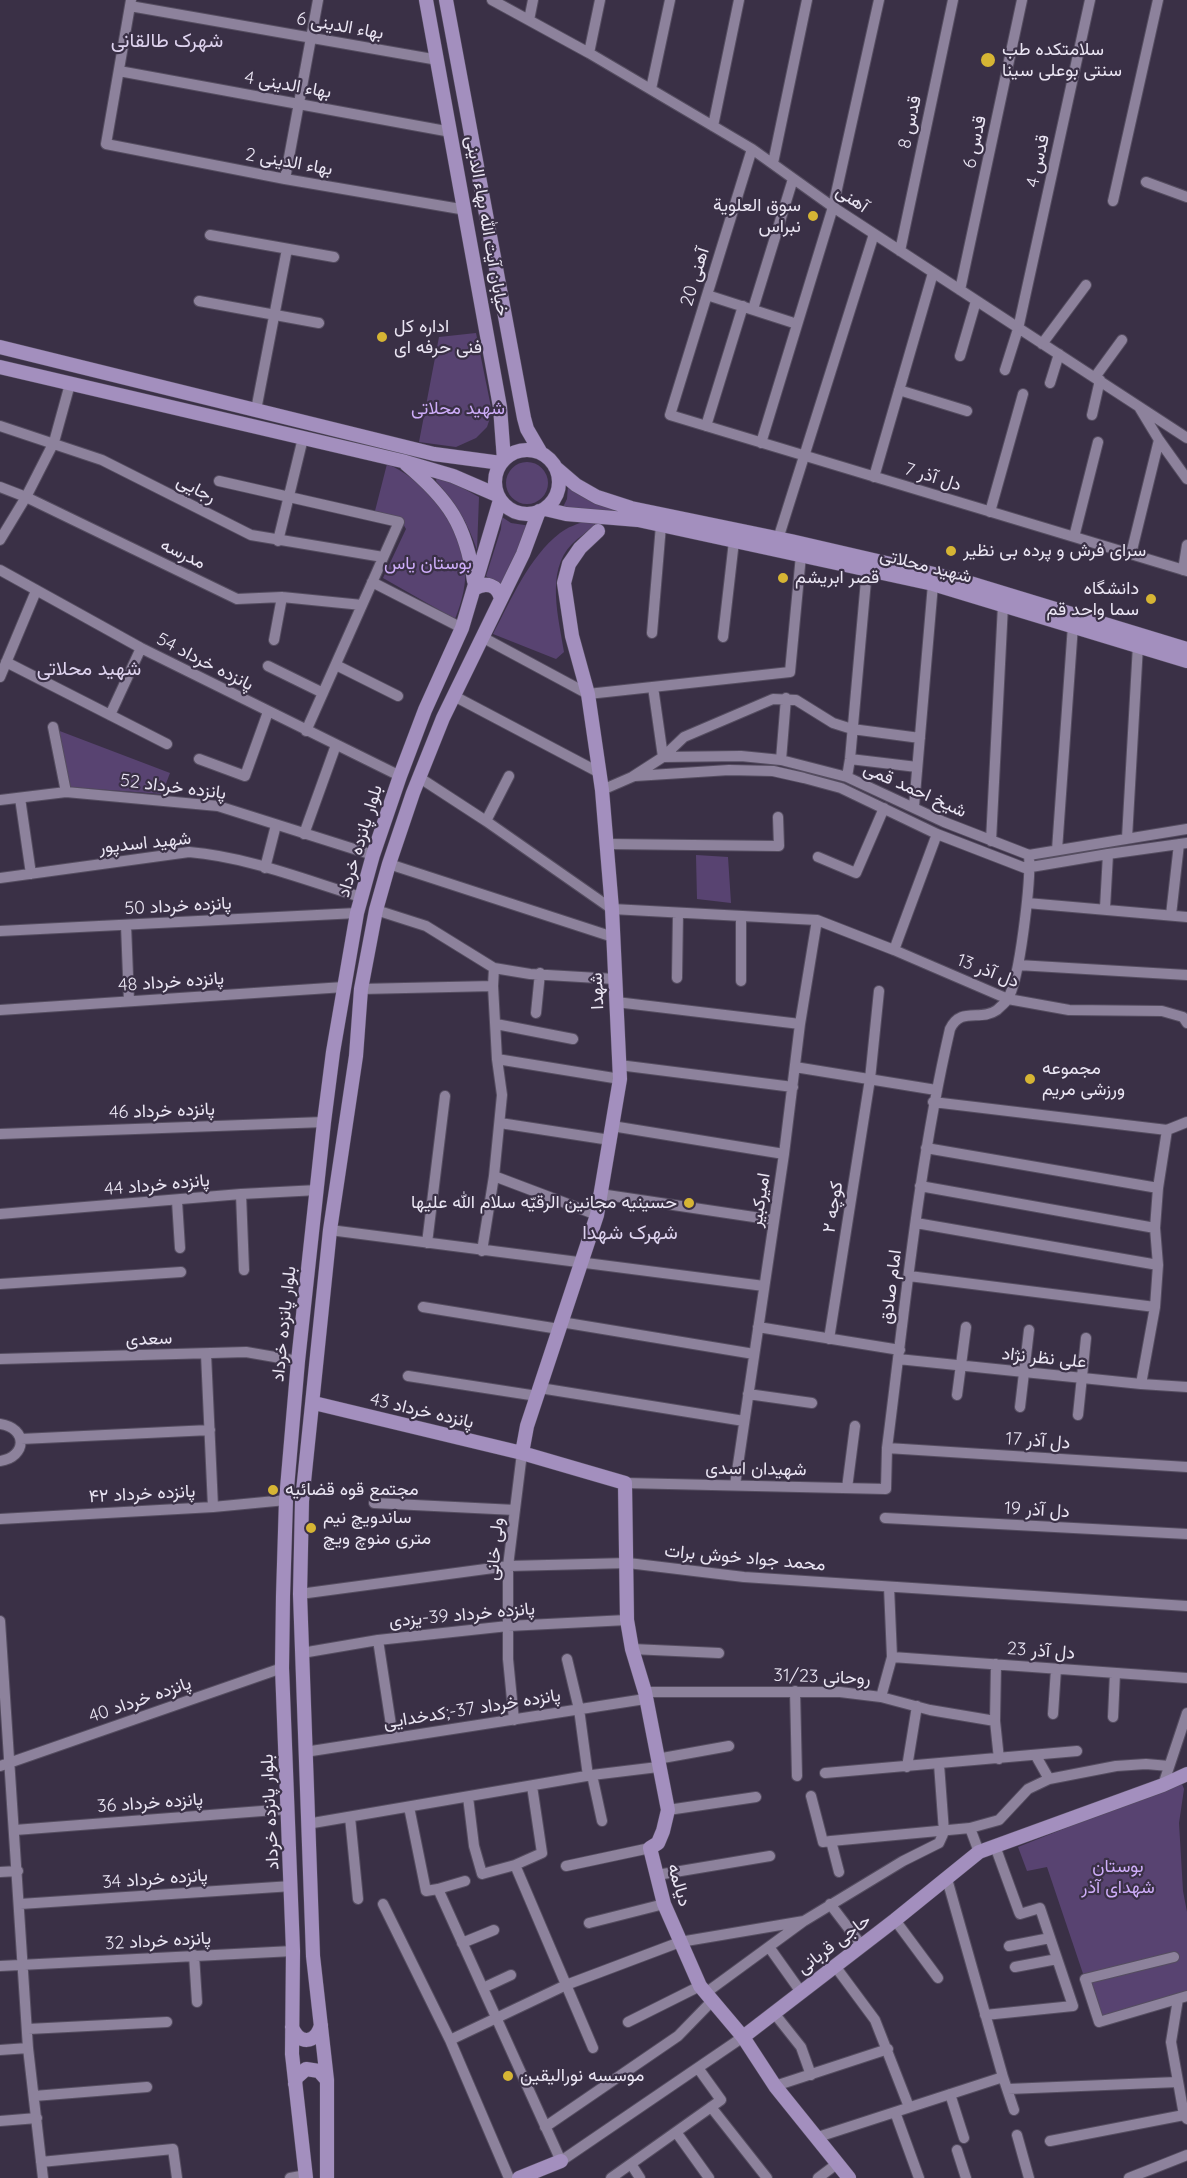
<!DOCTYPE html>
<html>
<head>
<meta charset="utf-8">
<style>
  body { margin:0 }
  canvas { display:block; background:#3a3046 }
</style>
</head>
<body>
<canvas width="1187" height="2178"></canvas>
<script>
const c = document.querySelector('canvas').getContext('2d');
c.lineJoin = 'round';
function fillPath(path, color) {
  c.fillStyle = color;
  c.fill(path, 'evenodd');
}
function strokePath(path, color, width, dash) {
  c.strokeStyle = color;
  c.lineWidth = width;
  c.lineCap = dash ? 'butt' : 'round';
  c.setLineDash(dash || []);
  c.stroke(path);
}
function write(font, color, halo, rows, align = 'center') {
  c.font = font + ' Quicksand,Vazirmatn,sans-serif';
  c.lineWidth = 4.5;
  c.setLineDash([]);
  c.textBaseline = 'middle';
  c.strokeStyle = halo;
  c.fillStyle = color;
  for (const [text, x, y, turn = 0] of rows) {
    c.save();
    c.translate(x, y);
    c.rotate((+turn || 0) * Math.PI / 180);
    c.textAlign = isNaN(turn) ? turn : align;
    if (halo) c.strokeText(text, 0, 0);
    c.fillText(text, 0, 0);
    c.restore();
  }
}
fillPath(new Path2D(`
  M476 333 492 412 487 427 476 438 456 447 419 442 439 337Z
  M506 483a21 21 0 1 1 42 0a21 21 0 1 1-42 0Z
  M387 464C423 478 460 525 465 564 467 582 462 602 455 619L383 578 406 529 399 517 375 511Z
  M437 477 459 486 479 497 477 550C468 523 455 502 436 481Z
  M568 486 623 512 562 509 567 499Z
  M502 517 511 523 531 526 502 589 486 576 501 529Z
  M586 521 595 523 594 526C587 532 579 537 572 544 545 571 559 619 564 652L556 659 493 634C511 600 529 557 560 533 568 527 577 524 586 521Z
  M57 730 170 773 162 794 69 787Z
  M696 855 728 857 731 903 697 899Z
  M1178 1783 1182 1784 1184 1789 1179 1823 1183 1891 1187 1912V1997L1098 2018 1047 1867 1027 1871 1018 1847Z`), '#584371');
const minor = new Path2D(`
  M131 0 106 144 285 179 466 210
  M492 0 589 53 752 149 833 207 1187 438
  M130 6 438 60
  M529 20 533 0
  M589 53 600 0
  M119 71 451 132
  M651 89 670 0
  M713 126 739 0
  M752 149 670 415 1187 571
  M773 163 807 0
  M285 179 318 0
  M1146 182 1187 197
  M1113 201 1158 0
  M210 235 334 257
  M900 251 953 0
  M960 290 1022 0
  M707 295 797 324
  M199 301 319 323
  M753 309 793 179
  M1042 344 1086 285
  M960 356 976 301
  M1005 370 1018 329 1090 0
  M1095 377 1122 340
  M1050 383 1059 354
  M899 390 967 411
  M1139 407 1159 440 1187 479
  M256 410 287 249
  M1092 415 1100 380
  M0 426 102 460 251 535 383 557
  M706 426 743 306
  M761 443 833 207 879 0
  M874 477 933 273
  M219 481 399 522 306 731
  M0 487 26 497 237 599 282 597 362 605
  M990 512 1023 394
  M1074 537 1098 442
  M778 539 874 234
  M0 540 26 497 54 442 70 384
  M278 541 303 438
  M1131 554 1159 440
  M0 570 141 648 400 776
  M1183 570 1187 545
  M372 582 462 628
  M652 633 661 525
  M482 637 588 694 790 672 801 555
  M723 637 734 541
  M274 640 282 597
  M6 662 167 744
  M336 665 398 696
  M268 666 323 693
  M0 677 36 591
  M653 687 663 757
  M454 696 600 773
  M110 715 141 648
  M53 727 66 792
  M663 757 684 737 773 699 796 700 833 723 852 729 920 738
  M199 759 245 776 268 712
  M850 759 917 767
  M781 760 786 698
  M635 776 729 770 773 771 804 778 841 788 937 834 1025 868 1108 854 1187 843
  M847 777 850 759 867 569
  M420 778 486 821 612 909 817 920 894 950 1008 999 1069 1010 1162 1011 1183 1017 1187 1023
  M602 790 632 777 663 757 741 756 781 760 847 777 944 822 1029 855 1187 829
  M20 798 31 874
  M0 800 66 792 218 806 373 855
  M914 806 933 584
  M486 821 509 776
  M304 834 336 745
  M1127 838 1138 645
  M991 841 1003 605
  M607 844 779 846 778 817
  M1057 850 1073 625
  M818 857 856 873 884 808
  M389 864 613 937
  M265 868 276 825
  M0 878 189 852C248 857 305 880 361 897
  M1027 903 1187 917
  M1105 908 1108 854
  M376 910 426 926 494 968 530 974 615 979
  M1171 915 1179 844
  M126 925 129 1001
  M0 931 357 913
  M894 950 937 834
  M1018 965 1187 975
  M677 978 678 913
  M741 981V916
  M361 989 493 986
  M616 1002 800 1024
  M0 1010 344 987
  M536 1013 540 973
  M496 1024 573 1039
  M497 1059 620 1079
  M619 1065 793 1087
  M795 1067 936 1090
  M933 1102 1167 1130 1187 1122
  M500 1123 610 1140
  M612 1126 784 1154
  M0 1134 324 1122
  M926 1148 1158 1188
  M494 1176 597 1215
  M920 1186 1155 1228
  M241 1194 244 1270
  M600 1194 774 1220
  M177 1201 180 1248
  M0 1214 241 1194 318 1190
  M916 1223 1158 1265
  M330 1230 764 1286
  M427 1243 445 1096
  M482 1251 494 1176 502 1095 497 1059 493 986 494 968
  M909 1276 1155 1307
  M0 1284 181 1272
  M423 1307 559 1329
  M561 1322 754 1354
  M758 1327 900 1350
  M829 1339 870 1079 879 991
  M206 1354 213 1507
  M0 1359 246 1352 298 1361
  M898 1359 1141 1384 1187 1387
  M408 1376 537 1396
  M1141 1384 1155 1307 1158 1265 1155 1228 1158 1188 1167 1130
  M540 1388 744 1421
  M748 1394 812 1403
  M957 1395 966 1327
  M1020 1407 1029 1330
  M1078 1415 1086 1338
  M0 1424C28 1428 27 1457 0 1461
  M21 1439 210 1430
  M887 1448 1187 1467
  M625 1483 886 1489 887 1448C905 1308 918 1167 950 1029 961 1006 980 1022 997 1010 1000 1007 1005 1003 1007 1000 1020 982 1031 879 1029 855
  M735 1485 784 1154 800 1024 817 920
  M847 1488 855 1426
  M374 1503 515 1510
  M885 1518 1187 1534
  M0 1519 213 1507 286 1500
  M300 1594 508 1566 628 1563 744 1577 1187 1606
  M0 1621 28 2048 43 2178
  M378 1640 393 1738
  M632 1649 719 1653
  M302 1653 378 1640 508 1626 627 1620
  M892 1657 1187 1678
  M567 1659 579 1709 588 1776
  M996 1664 995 1721 999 1759
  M795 1691 797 1776
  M645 1692H840L881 1697 930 1710 995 1721
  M881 1697 892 1657 889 1587
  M1053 1714 1056 1669
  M1113 1717 1115 1673
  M514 1720 508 1659V1566L522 1453
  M305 1752 645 1699
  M1036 1756 1049 1779
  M657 1759 729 1746
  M0 1766 282 1668
  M907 1767 917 1706
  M825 1773 1077 1751
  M592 1775 602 1821
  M1163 1785 1187 1713
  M811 1796 823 1842 831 1841 970 1828 999 1820 1028 1789 1049 1779 1116 1766 1146 1764 1169 1766
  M468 1797 474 1846 482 1874 515 1865 542 1853 532 1786
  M409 1807 426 1891 438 1889 465 1881
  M668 1810 756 1797
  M350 1817 358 1899
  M307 1824 592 1775 658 1767
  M970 1828 979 1852
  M15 1830 288 1809
  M831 1841 839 1872
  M515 1865 593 2048
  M566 1866 650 1848
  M0 1872 18 1871
  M657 1875 770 1856
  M947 1879 1003 2077 1014 2110
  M438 1889 561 2161 743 2037
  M20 1904 292 1886
  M383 1904 450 2040 509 2178
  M830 1904 862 1946
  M895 1920 938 1978
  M589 1923 664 1904
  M462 1943 494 1930
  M1009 1946 1050 1938
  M769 1947 801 1992
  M194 1955 197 2002
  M1174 1957 1085 1979 1099 2022 1187 1996
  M0 1966 293 1951
  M835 1966 875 2020 909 2107
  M1015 1967 1057 1959
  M483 1988 511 1975
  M707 1992 804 1921 903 1861 939 1843 944 1832 939 1764
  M1178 1999 1171 2042 1184 2115 1187 2119
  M774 2013 801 2047 811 2075
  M985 2015 1073 2006 1040 1908 1020 1914 1019 1912 995 1846
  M628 2022 700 1986
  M28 2029 167 2022
  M450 2040 566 1985 680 1942 804 1921
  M0 2050 28 2048
  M775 2086 888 2049
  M1008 2089 1178 2082
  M950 2094 964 2138
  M34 2096 147 2087
  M711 2107 767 2178
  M895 2112 919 2178
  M0 2121 37 2118
  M545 2127 678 2036 713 2000
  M676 2132 709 2178
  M1017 2135 1029 2178
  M818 2137 1003 2077
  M1050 2141 1184 2115
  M957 2150 966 2178
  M41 2162 173 2149 177 2178
  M631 2164 640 2178
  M290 2178 306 2175
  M611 2178 721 2100 698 2068
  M818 2178 838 2163
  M1129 2178 1187 2155`);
const major = new Path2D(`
  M426 0 500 407 504 460
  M446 0 524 418 527 429 541 453
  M0 347 434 454 501 463
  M0 367 402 461 453 476 497 495
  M495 482a32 32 0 1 1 64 0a32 32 0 1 1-64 0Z
  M406 464C449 500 466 525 474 581
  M555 467 576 485 597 497 631 508 791 541 960 580 1187 649
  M545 509 566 514 638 520 933 584 1187 661
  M474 589C486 581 498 585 501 599
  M314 1403 522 1453 625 1483 627 1620 632 1649 645 1692 668 1810 663 1831 658 1843 650 1848 664 1904 700 1986 743 2037 775 2086 849 2178
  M522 1453 527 1426 597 1215 620 1079 612 909 602 790 588 694 572 636 564 583 569 564 580 548 598 531
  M292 2027C299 2045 316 2044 321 2025
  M743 2037 895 1920 979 1852 1163 1785 1187 1774
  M295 2084 296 2078 306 2069 319 2071 327 2080
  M306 2178 292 2054 293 1951 282 1668 283 1596 286 1500 298 1361 324 1122 333 1052 357 913 373 855 400 776 425 710 462 628 500 500
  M327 2178V2080L313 1956 300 1594 302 1501 330 1230 356 1056 361 989 376 910 389 864 413 793 443 718 523 554 539 511
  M519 2178 561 2161`);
strokePath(minor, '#554d60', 12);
strokePath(major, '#554d60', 15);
strokePath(minor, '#8d829c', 10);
strokePath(major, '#a38fbe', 14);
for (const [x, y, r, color] of [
  [988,60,8,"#d6b534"],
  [813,216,6,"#d6b534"],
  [382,337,6,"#d6b534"],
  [951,551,6,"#d6b534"],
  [783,578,6,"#d6b534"],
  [1151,599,6,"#d6b534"],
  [1030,1079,6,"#d6b534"],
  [689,1203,6,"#d6b534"],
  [273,1490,6,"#d6b534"],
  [311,1528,6,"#d6b534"],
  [508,2076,6,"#d6b534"]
]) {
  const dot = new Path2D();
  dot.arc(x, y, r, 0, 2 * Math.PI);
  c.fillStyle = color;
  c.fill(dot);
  strokePath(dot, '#3a3046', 2);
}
write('18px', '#eae5f3', '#3a3046', [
  ["بهاء الدینی 6",340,26,10],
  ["بهاء الدینی 4",288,85,10],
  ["قدس 8",910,122,-78],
  ["قدس 6",975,142,-78],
  ["قدس 4",1038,161,-78],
  ["بهاء الدینی 2",289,162,10],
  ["آهنی",852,199,34],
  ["خیابان آیت الله بهاء الدینی",487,226,80],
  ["آهنی 20",695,277,-73],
  ["دل آذر 7",933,477,17],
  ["رجایی",196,489,27],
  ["مدرسه",183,554,26],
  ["شهید محلاتی",926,566,14],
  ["پانزده خرداد 54",205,662,27],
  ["پانزده خرداد 52",173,787,7],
  ["شیخ احمد قمی",915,790,24],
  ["بلوار پانزده خرداد",360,841,-73],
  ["شهید اسدپور",145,843,-6],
  ["پانزده خرداد 50",178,906,-3],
  ["دل آذر 13",988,971,21],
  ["پانزده خرداد 48",171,982,-4],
  ["شهدا",597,991,-93],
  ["پانزده خرداد 46",162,1111,-2],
  ["پانزده خرداد 44",157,1185,-5],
  ["امیرکبیر",760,1200,-81],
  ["کوچه ۲",833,1207,-81],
  ["امام صادق",891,1287,-83],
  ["بلوار پانزده خرداد",284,1324,-84],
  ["سعدی",149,1339,-2],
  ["علی نظر نژاد",1044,1358,6],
  ["پانزده خرداد 43",422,1411,13],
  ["دل آذر 17",1038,1441,4],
  ["شهیدان اسدی",756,1469,1],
  ["پانزده خرداد ۴۲",142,1494,-3],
  ["دل آذر 19",1037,1510,3],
  ["ولی خانی",495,1549,-85],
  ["محمد جواد خوش برات",745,1558,5],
  ["پانزده خرداد 39-یزدی",462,1615,-5],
  ["دل آذر 23",1041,1651,4],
  ["روحانی 31/23",822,1677,2],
  ["پانزده خرداد 40",140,1700,-19],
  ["پانزده خرداد 37-;کدخدایی",472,1709,-9],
  ["پانزده خرداد 36",150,1803,-4],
  ["بلوار پانزده خرداد",270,1812,-93],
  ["پانزده خرداد 34",155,1879,-4],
  ["دیالمه",679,1885,74],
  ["پانزده خرداد 32",158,1941,-3],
  ["حاجی قربانی",834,1944,-37]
]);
write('18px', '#eae5f3', '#3a3046', [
  ["سلامتکده طب",1002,50],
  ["سنتی بوعلی سینا",1002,71],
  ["سوق العلوية",801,206,"right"],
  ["نبراس",801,227,"right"],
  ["اداره کل",394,327],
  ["فنی حرفه ای",394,348],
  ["سرای فرش و پرده بی نظیر",963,551],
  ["قصر ابریشم",795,578],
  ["دانشگاه",1139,589,"right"],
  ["سما واحد قم",1139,610,"right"],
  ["مجموعه",1042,1069],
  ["ورزشی مریم",1042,1090],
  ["حسینیه مجانین الرقیّه سلام الله علیها",677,1203,"right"],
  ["مجتمع قوه قضائیه",285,1490],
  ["ساندویچ نیم",323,1518],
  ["متری منوچ ویچ",323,1539],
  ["موسسه نورالیقین",520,2076]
], 'left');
write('18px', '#ceadf9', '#3a3046', [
  ["شهید محلاتی",458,409],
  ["بوستان یاس",428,564],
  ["بوستان",1118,1867],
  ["شهدای آذر",1118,1888]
]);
write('20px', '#ddd2ee', '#3a3046', [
  ["شهرک طالقانی",167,41],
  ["شهید محلاتی",89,669],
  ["شهرک شهدا",630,1233]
]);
</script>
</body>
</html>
